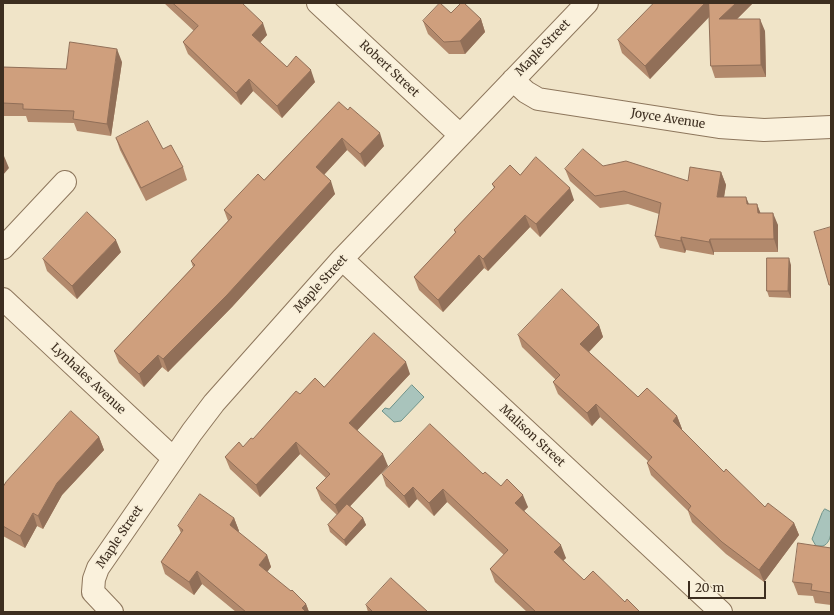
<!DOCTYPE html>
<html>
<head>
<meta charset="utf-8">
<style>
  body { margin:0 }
  #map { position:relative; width:834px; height:615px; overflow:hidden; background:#f0e4c8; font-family:Merriweather,serif }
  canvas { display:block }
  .frame { position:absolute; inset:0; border:4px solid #3d2e20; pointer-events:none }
  .scale { position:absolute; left:688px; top:581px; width:78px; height:18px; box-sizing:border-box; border:2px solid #3d2e20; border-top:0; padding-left:5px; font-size:12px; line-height:14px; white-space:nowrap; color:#3d2e20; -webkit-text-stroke:3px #f7eed8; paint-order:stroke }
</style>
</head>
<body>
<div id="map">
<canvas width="834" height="615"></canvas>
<div class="frame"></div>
<div class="scale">20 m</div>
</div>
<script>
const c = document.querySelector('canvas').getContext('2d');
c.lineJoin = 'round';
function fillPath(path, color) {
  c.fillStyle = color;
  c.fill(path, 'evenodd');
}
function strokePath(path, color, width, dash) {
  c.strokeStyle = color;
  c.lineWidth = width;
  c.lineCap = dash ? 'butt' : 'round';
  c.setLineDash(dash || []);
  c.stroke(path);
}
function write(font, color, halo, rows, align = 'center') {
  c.font = font + ' Merriweather,serif';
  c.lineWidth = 3;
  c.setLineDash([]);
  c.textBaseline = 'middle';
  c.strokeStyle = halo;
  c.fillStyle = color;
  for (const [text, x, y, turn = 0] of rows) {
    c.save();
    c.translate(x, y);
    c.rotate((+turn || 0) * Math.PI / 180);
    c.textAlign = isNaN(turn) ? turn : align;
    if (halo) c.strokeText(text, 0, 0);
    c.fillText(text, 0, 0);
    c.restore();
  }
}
const water = new Path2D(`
  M412 385 424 397 401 421 394 422 382 411 385 408 389 409Z
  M825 509 831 512C831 521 834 542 823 546H816L812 539 822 513Z`);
fillPath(water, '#a9c4bc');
strokePath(water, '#6f938a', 1);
const minor = new Path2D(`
  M318 3 460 135
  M513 80 526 92 538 99 719 127 764 130 831 127
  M3 248 65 182
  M342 259 721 612
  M3 299 173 458
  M112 612 93 592 94 579 98 568 192 432 214 403 342 259 587 3`);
strokePath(minor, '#8d765c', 24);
strokePath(minor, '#faf1dc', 22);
fillPath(new Path2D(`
  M164 3H242L267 35 260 43 287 67 315 82 282 118 253 91 241 105 188 54 183 42 194 31Z
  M654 3H753L737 19 765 31 766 77 715 78 711 66 709 16 650 79 622 53 618 40Z
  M481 19 485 32 465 54H449L428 34 423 21Z
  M122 62 111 136 77 131 74 123 28 122 26 116H3V67L66 69Z
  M339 102 384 146 365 167 347 150 324 175 335 194 232 307 168 372 162 367 144 387 119 363 114 351 193 267 191 261 228 221 224 210 264 180Z
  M116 138 183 167 187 180 146 201 120 150Z
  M603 166 688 181 721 172 726 185 724 197 749 204H757L760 213 778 225V252H714V255L686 250 685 253 660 248 655 236 659 214 628 204 600 208 570 181 565 169Z
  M520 175 574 200 540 237 530 227 488 271 484 268 443 312 419 290 414 277 455 233 454 230 494 188 492 184Z
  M121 252 77 299 47 271 43 259Z
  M791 265V298L769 297 767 291Z
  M599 325 603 337 589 352 638 397 677 416 682 429 681 430 724 472 765 507 794 523 799 535 764 582 726 554 692 522 688 511 651 475 647 463 648 461 600 417 592 426 558 394 553 382 556 380 522 347 518 335Z
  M410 374 357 430 388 466 350 506 363 518 366 525 346 546 330 532 328 525 337 515 321 500 316 488 326 478 300 454 260 497 230 469 225 457 243 447 253 439 300 394 324 387Z
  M99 437 104 450 62 495 43 529 37 526 25 548 3 536V487Z
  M382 474H483L501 486 528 507 524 511 566 558 563 560 584 580 625 602 640 612H527L495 582 490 569 504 555 447 502 434 516 417 499 409 508 386 486Z
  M234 518 239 531 238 532 267 555 271 567 267 572 306 604 309 612H236L202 584 194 595 165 574 161 562 181 533 178 526Z
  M831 548V605L815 603 813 596 798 595 793 582Z
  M366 605 428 612H368Z`), '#b2896c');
fillPath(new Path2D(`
  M705 3H710L714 12 650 79 645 66Z
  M736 3H753L724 32 719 19Z
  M481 19 485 32 465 54 460 41Z
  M760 19 765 31 766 77 761 65Z
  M263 23 267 35 256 47 252 35Z
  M117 49 122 62 111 136 107 124Z
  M311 70 315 82 282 118 277 106Z
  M249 79 253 91 241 105 236 93Z
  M380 133 384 146 365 167 360 154Z
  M342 138 347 150 320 179 316 167Z
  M4 156 9 168 3 175V157Z
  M721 172 726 185 722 209 717 197Z
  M331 181 335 194 232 307 168 372 163 359Z
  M570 188 574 200 540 237 536 224Z
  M746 197 751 209 747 204Z
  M757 204 762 217 758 213Z
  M773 213 778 225V252L774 239Z
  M525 215 530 227 488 271 483 259Z
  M681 237 686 250 685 253 681 241Z
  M710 239 714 252V255L709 242Z
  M116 240 121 252 77 299 72 286Z
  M479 255 484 268 443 312 438 300Z
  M789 258 791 265V298L788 291Z
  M599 325 603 337 585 356 580 344Z
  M158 355 162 367 144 387 139 374Z
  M406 362 410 374 353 435 349 423Z
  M596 404 600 417 592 426 587 413Z
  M677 416 682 429 677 434 673 421Z
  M99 437 104 450 62 495 43 529 38 516 57 483Z
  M296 442 300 454 260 497 256 485Z
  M383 454 388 466 340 517 335 505Z
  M413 487 417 499 409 508 404 496Z
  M443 489 447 502 434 516 429 503Z
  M523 495 528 507 520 515 515 503Z
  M33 513 37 526 25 548 20 536Z
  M234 518 239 531 234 537 230 525Z
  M363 518 366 525 346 546 344 540Z
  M794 523 799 535 764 582 759 570Z
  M561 545 566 558 559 565 554 552Z
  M267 555 271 567 263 577 259 565Z
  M197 571 202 584 194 595 189 582Z
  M306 604 309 612H304L302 608Z`), '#916f58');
const building = new Path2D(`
  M173 3H242L263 23 252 35 287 67 296 56 311 70 277 106 249 79 236 93 183 42 198 26Z
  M440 3 451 13 461 3H464L481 19 460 41 444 42 423 21Z
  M654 3H705L645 66 618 40Z
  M709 3H736L719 19H760L761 65 711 66Z
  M70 42 117 49 107 124 73 119 74 111 23 109V104L3 103V67L66 69Z
  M339 102 348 110 350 107 380 133 360 154 342 138 316 167 331 181 227 295 163 359 158 355 139 374 114 351 195 265 191 261 232 217 224 210 258 174 264 180Z
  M148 121 163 149 171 145 183 167 141 188 116 138Z
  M583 149 603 166 626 161 688 181 690 167 721 172 717 197H746L747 204H757L758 213H773L774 239H710L709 242 681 237V241L655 236 661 203 624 191 595 196 565 169Z
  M536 157 570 188 536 224 525 215 483 259 479 255 438 300 414 277 456 232 454 230 495 187 492 184 510 165 520 175Z
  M87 212 116 240 72 286 43 259Z
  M831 227V285H829L814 232Z
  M767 258H789L788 291H767Z
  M562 289 599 325 580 344 638 397 647 388 677 416 673 421 724 472 726 469 765 507 768 503 794 523 759 570 722 542 688 510 691 506 647 463 652 457 596 404 587 413 553 382 560 375 518 335Z
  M374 333 406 362 349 423 383 454 335 505 316 488 330 474 296 442 256 485 225 457 239 442 243 447 251 438 253 439 296 391 300 394 315 378 324 387Z
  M71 411 99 437 57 483 38 516 33 513 20 536 3 526V487L6 482Z
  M430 424 483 474 485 472 501 486 507 479 523 495 515 503 561 545 554 552 584 580 593 571 625 602 627 599 640 612H536L490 569 508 550 443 489 429 503 413 487 404 496 382 474Z
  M200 494 234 518 230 525 267 555 259 565 291 591 292 590 306 604 302 608 306 612H246L197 571 189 582 161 562 183 530 178 526Z
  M347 504 363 518 344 540 328 525Z
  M798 543 831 548V593L811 590 812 584 793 582Z
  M391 578 428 612H373L366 605Z`);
fillPath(building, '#cf9f7d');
strokePath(building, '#916f58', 1);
write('12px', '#3d2e20', '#f7eed8', [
  ["Maple Street",543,48,-46],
  ["Robert Street",389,69,43],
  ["Joyce Avenue",668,119,9],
  ["Maple Street",321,284,-48],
  ["Lynhales Avenue",88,379,43],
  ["Malison Street",532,436,43],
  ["Maple Street",120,537,-56]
]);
</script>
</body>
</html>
